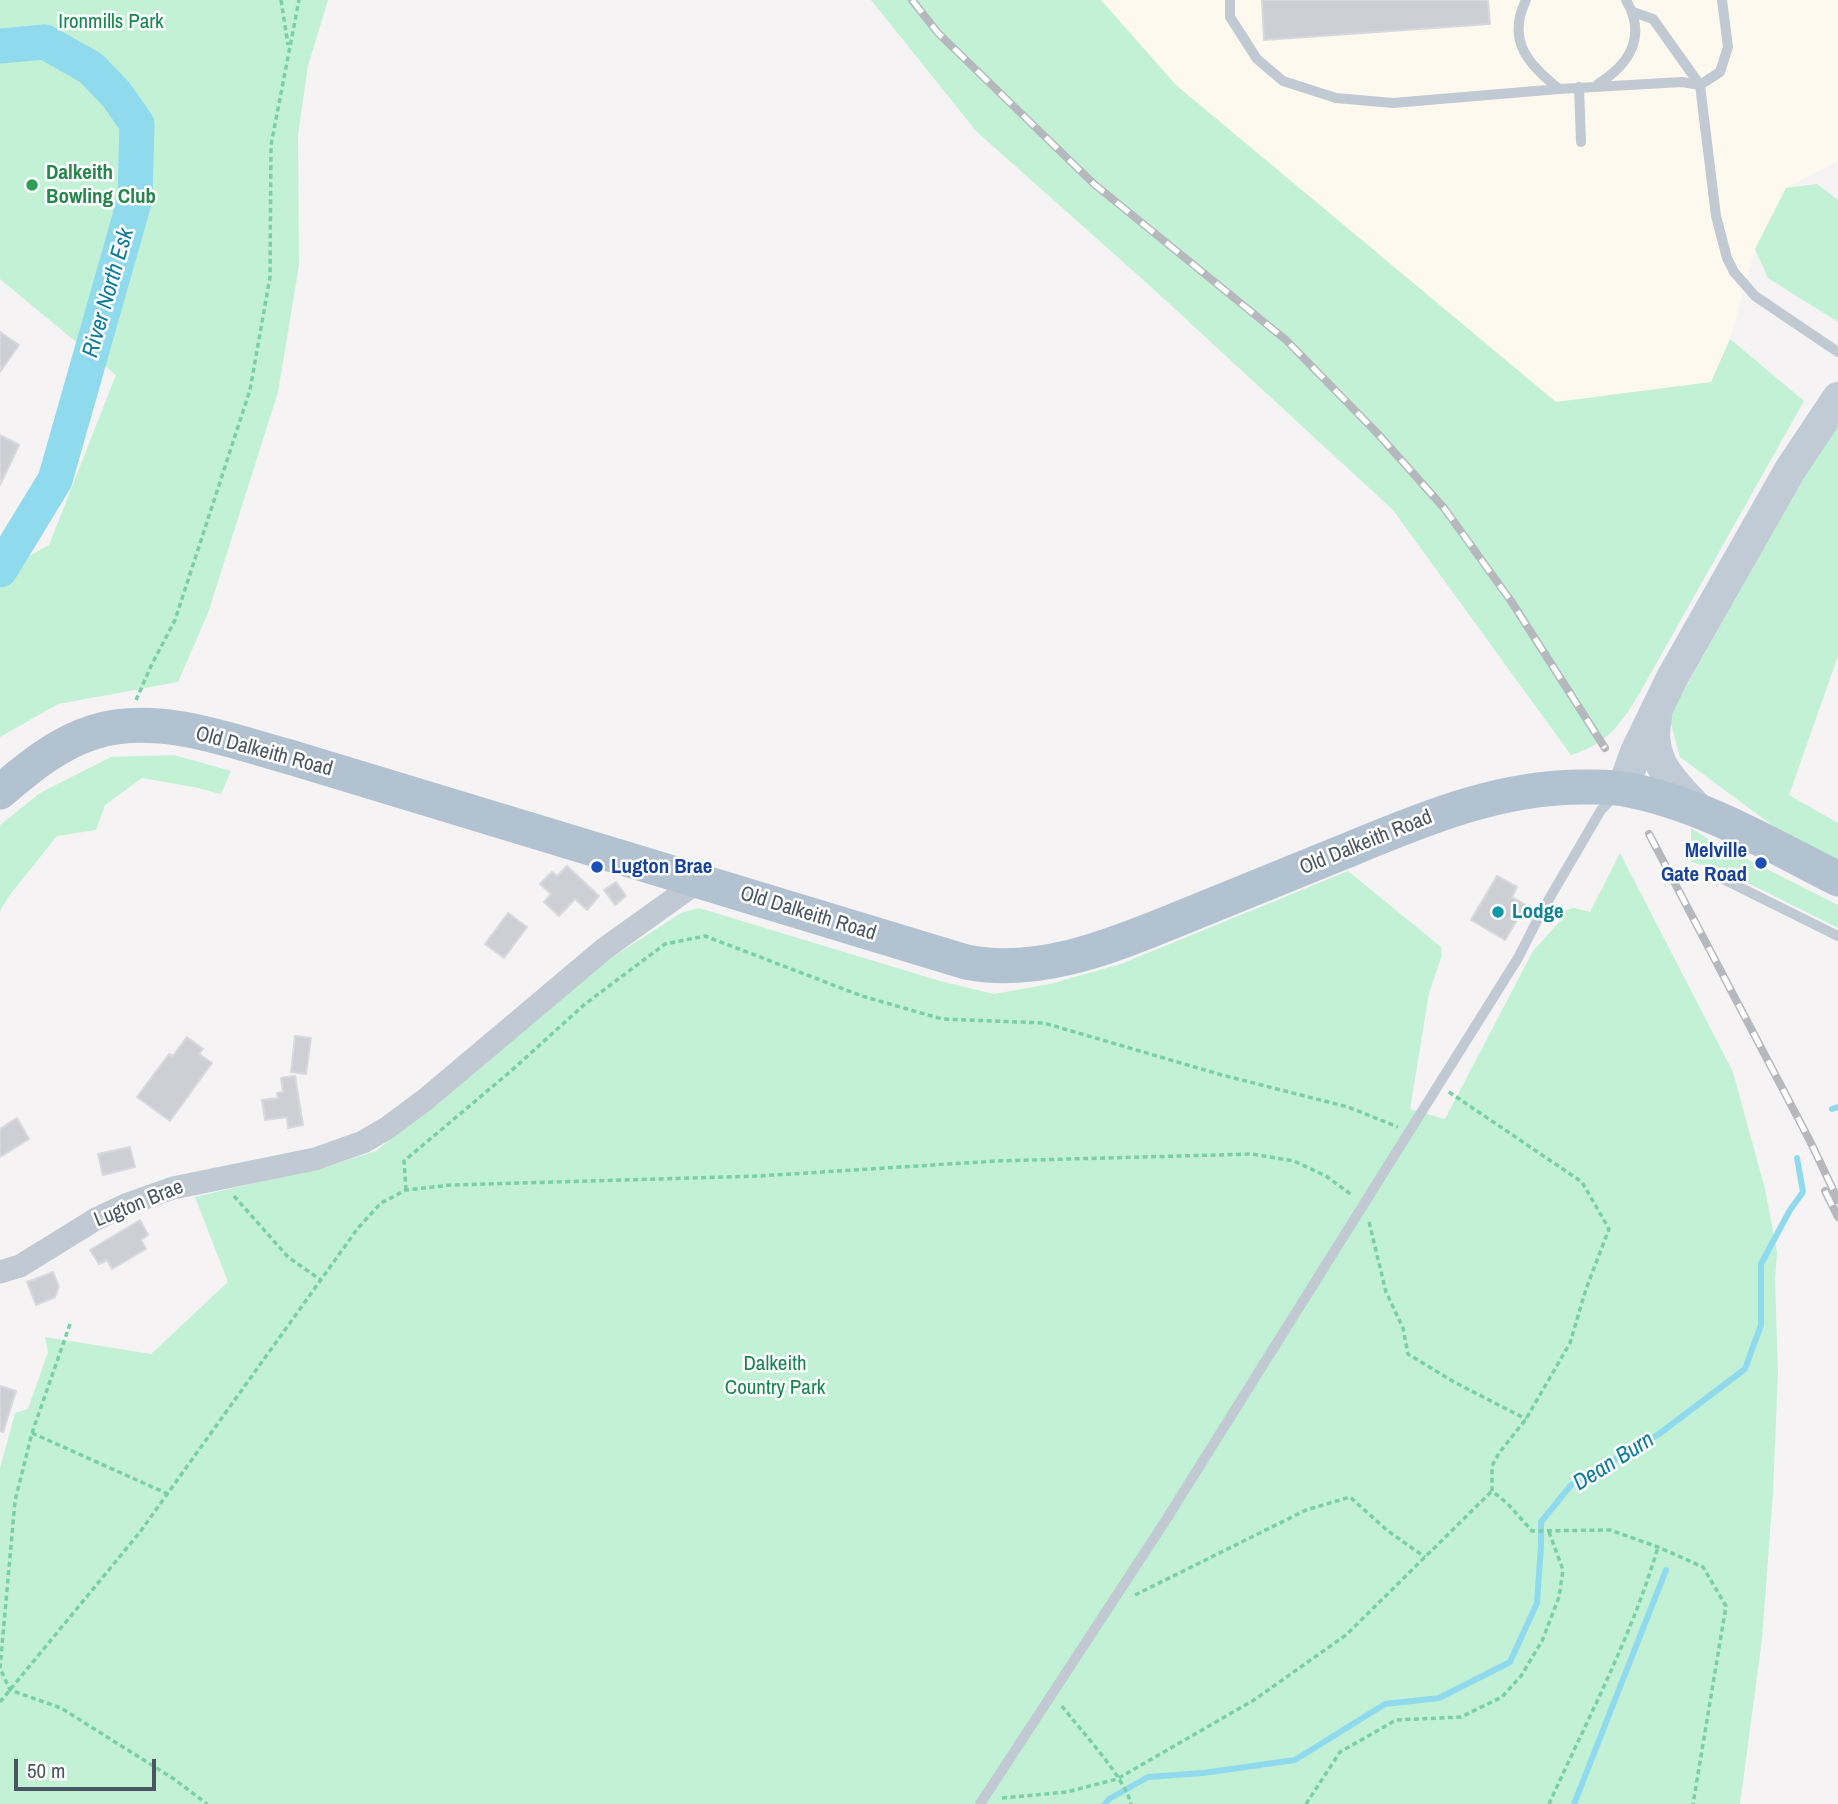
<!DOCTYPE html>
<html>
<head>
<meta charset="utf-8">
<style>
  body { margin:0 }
  #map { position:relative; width:1838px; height:1804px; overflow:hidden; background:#f5f3f3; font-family:"Archivo Narrow",sans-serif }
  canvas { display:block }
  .scale { position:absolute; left:14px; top:1759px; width:142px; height:32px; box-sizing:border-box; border:4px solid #4a5661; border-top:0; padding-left:9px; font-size:21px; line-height:24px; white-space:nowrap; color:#4a5661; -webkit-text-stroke:5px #fff; paint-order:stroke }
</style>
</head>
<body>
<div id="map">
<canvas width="1838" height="1804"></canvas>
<div class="scale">50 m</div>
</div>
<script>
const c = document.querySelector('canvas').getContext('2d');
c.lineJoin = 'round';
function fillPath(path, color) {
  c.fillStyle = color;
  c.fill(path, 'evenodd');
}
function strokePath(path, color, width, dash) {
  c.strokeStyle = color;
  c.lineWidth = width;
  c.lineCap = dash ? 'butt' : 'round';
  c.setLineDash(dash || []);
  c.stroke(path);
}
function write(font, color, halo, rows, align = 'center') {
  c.font = font + ' "Archivo Narrow",sans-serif';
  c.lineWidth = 5;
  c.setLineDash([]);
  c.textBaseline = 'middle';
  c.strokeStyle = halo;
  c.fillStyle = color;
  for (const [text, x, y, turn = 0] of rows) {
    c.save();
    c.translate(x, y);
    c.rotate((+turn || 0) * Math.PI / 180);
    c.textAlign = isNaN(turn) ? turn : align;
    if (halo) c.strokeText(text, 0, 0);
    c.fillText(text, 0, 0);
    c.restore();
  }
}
fillPath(new Path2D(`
  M1101 0H1838V161L1786 188 1755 249 1730 339 1711 382 1556 402 1176 85Z`), '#fdf9ef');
fillPath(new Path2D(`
  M0 0H328L308 66 298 134 299 265 278 392 208 613 178 682 58 704 0 737V572L49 545 116 375 0 279Z
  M871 0H1101L1176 85 1556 402 1711 382 1730 339 1804 401 1638 696C1619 726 1607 744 1571 755L1393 510 1149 285 977 132Z
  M1817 184 1838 200V322L1768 278 1755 249 1786 188Z
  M1838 421V656L1789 795 1838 823V860L1784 834 1680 757 1669 717 1828 434Z
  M174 755 231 771 221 794 194 787 142 778 105 805 96 830 57 836 9 896 0 911V825L40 793 111 757Z
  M1691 828 1713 842 1838 905V928L1726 872 1691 862Z
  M1620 853 1733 1072 1765 1189 1777 1252 1775 1279 1778 1372 1773 1493 1762 1639 1740 1804H0V1468L15 1413 28 1409 48 1352 45 1337 151 1354 228 1282 195 1197 332 1165 376 1151 608 960 681 913 699 908 940 981 994 994 1050 984 1121 964 1348 871 1441 947 1442 955 1429 993 1410 1109 1445 1119 1533 951 1561 920 1566 910 1574 908 1590 912Z`), '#c3f1d5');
strokePath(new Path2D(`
  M1832 1109 1838 1107
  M1105 1804 1109 1799 1148 1777 1203 1773 1295 1760 1385 1704 1439 1698 1510 1662 1537 1603 1541 1546V1522L1571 1485 1659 1434 1745 1369 1761 1325V1264L1790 1210 1803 1192 1797 1158
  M1574 1804 1666 1570`), '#90daee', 6);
strokePath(new Path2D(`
  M0 46 45 42 91 68 116 94 137 124 135 199 55 480 0 570`), '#90daee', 35);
const building = new Path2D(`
  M1262 0H1488L1490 24 1264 40Z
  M0 332 19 345 0 372Z
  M0 435 19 445 0 485Z
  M567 866 599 896 587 910 575 899 559 916 544 902 551 894 540 884 552 872 557 876Z
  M1497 876 1517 887 1512 897 1526 905 1505 940 1471 920Z
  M616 882 626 896 615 905 604 890Z
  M508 913 527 927 504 958 485 944Z
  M295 1036 311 1038 306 1074 291 1072Z
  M187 1037 203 1049 199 1054 212 1063 170 1121 137 1097 169 1054 173 1056Z
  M295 1076 303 1125 288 1128 287 1117 265 1120 262 1100 278 1098 277 1093 283 1092 281 1078Z
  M17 1118 29 1139 0 1157V1129Z
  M130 1147 135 1167 103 1175 98 1154Z
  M140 1220 148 1235 141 1240 146 1249 112 1269 107 1260 99 1264 90 1250Z
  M53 1272 59 1287 55 1297 36 1305 27 1282Z
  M0 1386 16 1391 3 1432 0 1431Z`);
fillPath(building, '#cdcfd5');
strokePath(building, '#d7d9de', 2);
strokePath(new Path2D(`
  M281 0 288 45
  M136 700 151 666 175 620 250 390 270 277 271 145 299 0
  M1449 1092 1582 1182 1609 1229 1586 1289 1570 1343 1526 1419 1499 1453 1492 1466V1491L1507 1503 1532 1531 1610 1530 1658 1547 1703 1567 1726 1606 1693 1804
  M406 1190 404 1161 511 1071 585 1004 665 944 705 936 862 996 942 1019 1044 1023 1222 1075 1348 1107 1398 1127
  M234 1196 288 1257 321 1280
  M1369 1222 1386 1292 1403 1328 1408 1354 1454 1382 1526 1419
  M70 1324 32 1433 15 1501 0 1668 10 1690 61 1708 174 1779 207 1804
  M32 1433 168 1494
  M1135 1595 1306 1510 1350 1497 1388 1531 1425 1557
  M0 1702 140 1532 358 1228 381 1203 406 1190 451 1185 759 1176 996 1161 1252 1154 1294 1161 1326 1176 1353 1196
  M1062 1706C1081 1731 1124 1776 1131 1804
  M1002 1798 1067 1792 1117 1779 1254 1700 1346 1635 1492 1491
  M1306 1804 1340 1752 1396 1720 1461 1717 1502 1697 1521 1676 1542 1641 1559 1597 1563 1570 1549 1532
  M1549 1804C1587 1720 1632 1636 1658 1547`), '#7ad0a6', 3.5, [5, 3.5]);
strokePath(new Path2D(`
  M1230 0V17L1257 59 1283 81 1336 98 1393 103 1559 89
  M1526 0C1506 41 1529 65 1559 89L1682 82 1700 85 1720 72 1728 47 1722 0
  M1633 12 1653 19 1700 85 1716 216 1727 258 1734 272 1755 296 1838 352
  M1598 84C1630 64 1647 36 1626 0
  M1579 87 1581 142
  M1721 878 1838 936
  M980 1804 1164 1523 1518 958 1542 911 1601 810 1616 795`), '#c1cad2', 10);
strokePath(new Path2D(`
  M0 1272 20 1266 96 1219 128 1204 173 1188 315 1159 363 1142 387 1128 426 1099 604 949 699 881`), '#c1cad2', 23);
strokePath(new Path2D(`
  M1656 717C1647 761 1672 781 1700 811
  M1623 788 1636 752 1672 678 1790 470 1838 398`), '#c1cbd6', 32);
strokePath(new Path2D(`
  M0 792C28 768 58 743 94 732 158 712 231 741 293 758L966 962C1036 976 1107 948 1171 922 1229 898 1286 875 1343 852 1421 820 1497 787 1582 787 1596 787 1610 786 1624 789 1701 803 1769 844 1838 879`), '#b3c2d1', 35);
const rail = new Path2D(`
  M912 0 938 33 1094 184 1286 340 1378 434 1444 508 1511 601 1605 748
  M1649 834 1810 1141 1838 1200
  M1825 1191 1838 1217`);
strokePath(rail, '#b5b8bd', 8);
strokePath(rail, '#fff', 5, [16]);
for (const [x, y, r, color] of [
  [32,185,7,"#2e9e5b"],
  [1761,863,7,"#1a4fb4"],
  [597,867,7,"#1a4fb4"],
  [1498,912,7,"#0f9aa8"]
]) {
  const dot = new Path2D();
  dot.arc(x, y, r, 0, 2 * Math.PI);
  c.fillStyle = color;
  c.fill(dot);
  strokePath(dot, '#fff', 2.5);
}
write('21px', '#17864f', '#fff', [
  ["Ironmills Park",111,22],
  ["Dalkeith",775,1364],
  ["Country Park",775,1388]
]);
write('bold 21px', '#27864d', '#fff', [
  ["Dalkeith",46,173],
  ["Bowling Club",46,197]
], 'left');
write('21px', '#4a5661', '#fff', [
  ["Old Dalkeith Road",264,752,15],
  ["Old Dalkeith Road",1366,843,-22],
  ["Old Dalkeith Road",808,914,17],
  ["Lugton Brae",139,1204,-22]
]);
write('bold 21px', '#164399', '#fff', [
  ["Melville",1747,851],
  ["Gate Road",1747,875],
  ["Lugton Brae",611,867,"left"]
], 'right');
write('bold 21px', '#0d838f', '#fff', [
  ["Lodge",1512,912]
], 'left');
write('italic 23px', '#0c7c9b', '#fff', [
  ["River North Esk",109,293,-74],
  ["Dean Burn",1614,1462,-32]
]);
</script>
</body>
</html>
